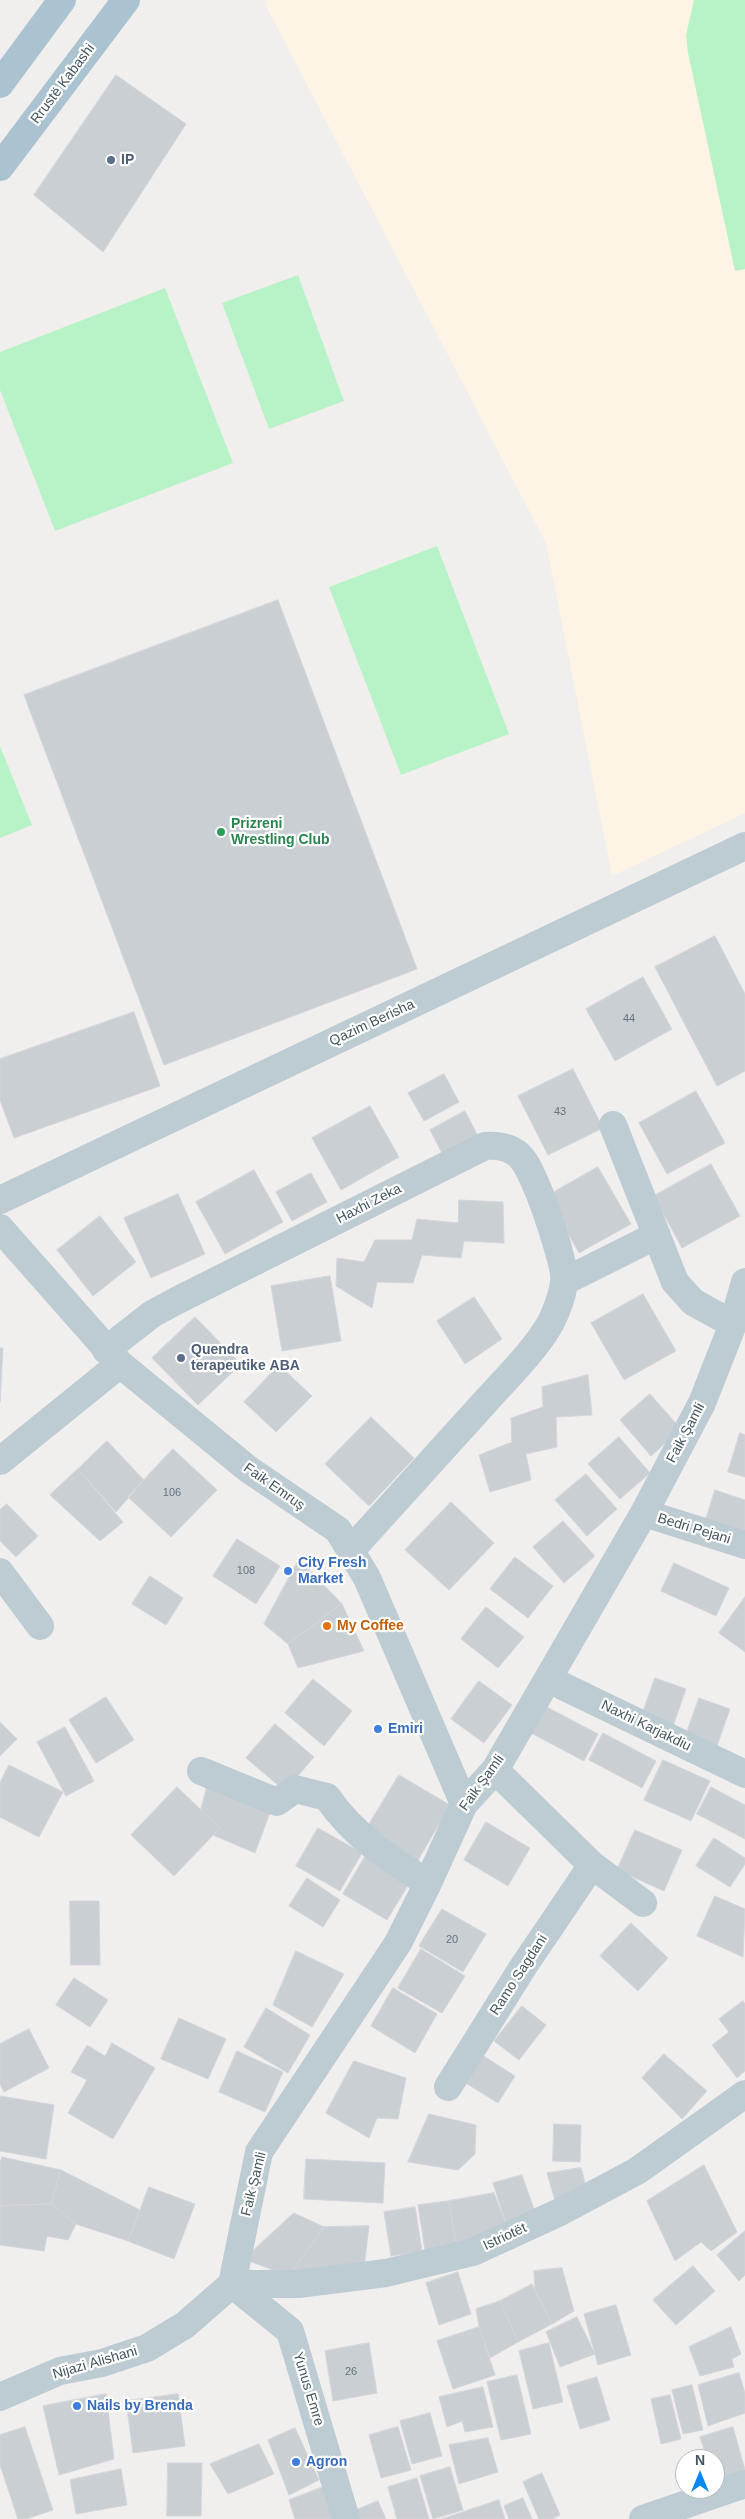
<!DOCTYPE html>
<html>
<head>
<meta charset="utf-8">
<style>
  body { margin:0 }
  #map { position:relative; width:745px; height:2519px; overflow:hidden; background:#f1eeee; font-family:Helvetica,sans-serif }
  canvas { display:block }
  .north { position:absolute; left:675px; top:2449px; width:50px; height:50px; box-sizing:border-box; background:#fff; border:1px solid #b4bbbf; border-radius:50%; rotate:0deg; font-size:14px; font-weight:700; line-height:20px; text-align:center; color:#44555e }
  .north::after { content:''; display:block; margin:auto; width:18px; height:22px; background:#0789f2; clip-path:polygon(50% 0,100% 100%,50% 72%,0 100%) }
</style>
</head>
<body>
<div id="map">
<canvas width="745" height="2519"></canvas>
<div class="north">N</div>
</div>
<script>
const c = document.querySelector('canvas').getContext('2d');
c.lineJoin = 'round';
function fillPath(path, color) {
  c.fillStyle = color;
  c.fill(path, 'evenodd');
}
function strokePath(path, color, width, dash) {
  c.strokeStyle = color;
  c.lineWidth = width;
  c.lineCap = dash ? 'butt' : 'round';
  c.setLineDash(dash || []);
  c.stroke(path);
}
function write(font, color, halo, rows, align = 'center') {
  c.font = font + ' Helvetica,sans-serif';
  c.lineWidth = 4.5;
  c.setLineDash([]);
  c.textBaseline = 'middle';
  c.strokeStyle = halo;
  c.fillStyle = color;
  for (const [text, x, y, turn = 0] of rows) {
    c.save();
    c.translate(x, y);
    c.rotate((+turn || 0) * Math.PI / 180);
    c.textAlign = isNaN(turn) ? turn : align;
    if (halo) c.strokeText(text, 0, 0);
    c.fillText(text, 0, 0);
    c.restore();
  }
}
fillPath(new Path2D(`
  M266 0H745V813L612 876 546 543 266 6Z`), '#fef4e5');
fillPath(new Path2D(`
  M694 0H745V269L735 271 688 53 686 35Z
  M298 275 344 401 269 429 222 303Z
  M165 288 233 463 55 531 0 390V352Z
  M437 546 509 734 401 775 329 587Z
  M0 746 32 825 0 838Z`), '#b8f3c8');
const building = new Path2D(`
  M116 75 186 124 103 252 34 195Z
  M278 600 417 969 164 1065 24 695Z
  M715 936 745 994V1071L717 1086 655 967Z
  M643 977 672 1029 615 1061 586 1009Z
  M134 1012 160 1086 14 1138 0 1100V1059Z
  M573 1069 603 1128 548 1155 518 1096Z
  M444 1074 459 1102 424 1121 408 1093Z
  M696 1091 725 1143 667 1174 639 1123Z
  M370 1106 399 1157 341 1190 312 1138Z
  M465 1111 480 1140 445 1159 430 1130Z
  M711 1164 740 1216 682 1248 654 1196Z
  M598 1167 631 1224 579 1253 547 1196Z
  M254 1170 283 1222 225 1254 196 1202Z
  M311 1173 327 1202 292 1221 276 1192Z
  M178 1194 205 1254 151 1278 124 1218Z
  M459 1200 503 1202 504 1243 464 1241 461 1258 422 1255 413 1283 377 1282 372 1308 336 1286 337 1258 364 1262 375 1240H412L417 1219 458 1223Z
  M100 1216 136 1262 93 1296 57 1250Z
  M330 1276 341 1341 282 1351 271 1286Z
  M643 1294 676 1351 624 1380 591 1323Z
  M474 1297 502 1339 465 1364 437 1321Z
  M195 1317 241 1364 198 1405 152 1358Z
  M0 1348H3L0 1402Z
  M279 1365 312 1396 276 1432 244 1402Z
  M588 1375 592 1415 556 1417 557 1447 526 1454 531 1480 490 1492 479 1455 512 1442 511 1418 543 1407 542 1387Z
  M650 1394 681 1429 651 1456 620 1420Z
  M371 1417 414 1458 369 1506 325 1464Z
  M740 1433 745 1435V1477L728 1472Z
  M619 1437 650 1473 620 1499 588 1464Z
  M107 1441 144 1480 116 1512 78 1469Z
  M173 1449 217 1490 171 1537 128 1497Z
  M78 1469 123 1522 100 1541 50 1495Z
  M586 1474 617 1509 587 1536 555 1500Z
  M715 1490 745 1500V1542L703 1529Z
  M451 1502 494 1543 449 1590 405 1550Z
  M7 1504 38 1536 16 1557 0 1541V1510Z
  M563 1521 595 1556 564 1583 533 1547Z
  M237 1539 280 1566 256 1604 213 1576Z
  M515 1557 553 1586 528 1618 490 1589Z
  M299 1559 342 1604 288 1644 264 1624Z
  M674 1563 729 1588 716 1616 661 1591Z
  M150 1576 183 1598 166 1625 132 1604Z
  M745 1597V1652L719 1633Z
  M342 1604 364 1651 298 1668 288 1644Z
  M486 1607 524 1637 498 1668 461 1639Z
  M655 1678 686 1689 673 1726 642 1715Z
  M313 1679 352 1711 324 1746 285 1713Z
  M479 1681 512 1705 484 1743 451 1719Z
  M106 1697 134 1740 96 1763 69 1720Z
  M699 1698 730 1709 717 1746 686 1735Z
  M545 1706 598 1734 584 1761 531 1733Z
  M0 1722 17 1739 0 1756Z
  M275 1724 314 1757 285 1791 246 1758Z
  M65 1727 94 1781 66 1796 37 1742Z
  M603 1733 656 1761 642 1788 589 1760Z
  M663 1760 710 1781 691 1821 644 1800Z
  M9 1765 63 1792 39 1837 0 1817V1783Z
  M399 1775 450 1805 417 1862 365 1831Z
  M208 1783 271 1810 255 1853 213 1835 220 1828 201 1810Z
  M177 1787 220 1828 174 1876 131 1835Z
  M711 1787 745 1805V1839L697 1814Z
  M486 1822 530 1848 508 1886 464 1860Z
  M318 1828 362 1853 340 1891 296 1866Z
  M635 1830 682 1850 664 1891 617 1870Z
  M714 1838 745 1858V1864L730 1887 696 1866Z
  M366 1855 410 1882 387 1920 343 1894Z
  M307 1878 340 1900 323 1927 289 1906Z
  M715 1896 745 1909 743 1957 697 1936Z
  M70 1901H99L100 1965H71Z
  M442 1909 486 1934 463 1972 419 1946Z
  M631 1923 668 1958 638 1991 600 1956Z
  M421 1949 465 1976 442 2013 398 1988Z
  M296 1951 344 1974 312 2027 273 2005Z
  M74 1978 108 2000 90 2027 56 2005Z
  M393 1988 437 2014 415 2053 371 2026Z
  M743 2001 745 2004V2071L737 2078 712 2045 729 2032 719 2019Z
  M522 2006 546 2025 519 2060 494 2041Z
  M266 2008 310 2035 288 2073 244 2047Z
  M179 2018 226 2039 208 2079 161 2059Z
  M29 2029 49 2068 4 2092 0 2084V2044Z
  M112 2043 155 2068 113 2139 68 2113 87 2080 71 2072 87 2045 105 2056Z
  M237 2051 283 2072 265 2112 219 2092Z
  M664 2054 707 2091 682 2119 642 2078Z
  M482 2055 515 2076 498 2103 464 2082Z
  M354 2061 406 2078 398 2119 377 2118 369 2138 326 2113Z
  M0 2096 54 2105 46 2159 0 2151Z
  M429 2114 476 2125 475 2154 458 2170 408 2162Z
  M554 2124 581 2125 580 2162 553 2161Z
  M2 2157 61 2170 51 2204 0 2206V2163Z
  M306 2159 385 2163 383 2203 304 2199Z
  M704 2165 737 2232 711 2251 701 2242 675 2261 647 2201Z
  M581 2168 586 2186 555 2201 547 2173Z
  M61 2170 140 2210 128 2241 76 2224 51 2204Z
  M522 2175 534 2209 507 2227 493 2183Z
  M149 2187 195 2204 174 2259 128 2241Z
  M494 2193 507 2227 456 2245 449 2201Z
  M449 2201 456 2245 425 2250 418 2205Z
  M51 2204 76 2224 68 2240 47 2236 44 2251 0 2245V2206Z
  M415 2207 422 2251 391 2256 384 2212Z
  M294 2213 324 2227 289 2276 244 2259Z
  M369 2226 364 2268 289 2276 324 2227Z
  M745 2231V2275L739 2281 717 2255Z
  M693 2266 715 2291 676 2325 653 2300Z
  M562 2268 574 2311 552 2324 535 2291 534 2271Z
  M458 2272 471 2314 439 2325 426 2283Z
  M532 2284 552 2324 518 2342 500 2301Z
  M500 2301 518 2342 490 2358 479 2327 476 2309Z
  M616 2305 631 2355 598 2365 584 2314Z
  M577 2317 595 2354 560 2367 546 2332Z
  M479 2327 495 2375 453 2389 437 2341Z
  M731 2327 741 2354 732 2359 734 2367 700 2376 689 2347Z
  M369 2343 377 2393 333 2401 325 2351Z
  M549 2343 563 2402 533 2409 519 2351Z
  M739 2373 745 2393V2413L708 2426 698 2385Z
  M517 2375 531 2434 501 2440 487 2382Z
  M597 2377 610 2420 580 2429 567 2386Z
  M692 2385 703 2430 683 2434 672 2390Z
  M483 2387 493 2427 465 2432 462 2421 447 2427 439 2397Z
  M106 2394 114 2459 59 2475 43 2406Z
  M178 2394 185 2446 133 2453 126 2401Z
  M670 2395 681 2439 661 2444 651 2399Z
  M430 2413 442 2456 412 2464 400 2421Z
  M25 2427 53 2510 26 2519H18L0 2465V2435Z
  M398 2427 411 2470 381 2478 369 2435Z
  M733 2427 745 2470V2479L715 2487V2459H707L700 2437Z
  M295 2428 319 2480 289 2495 268 2440Z
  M488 2438 498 2472 459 2484 449 2445Z
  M259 2444 274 2474 228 2494 210 2464Z
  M168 2463H202L201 2516H167Z
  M450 2467 463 2510 433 2519 420 2476Z
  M121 2469 127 2505 76 2514 70 2480Z
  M542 2473 560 2515 552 2519H539L523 2482Z
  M417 2478 429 2519H397L388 2487Z
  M323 2487 333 2519H295L289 2500Z
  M523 2498 532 2519H509L504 2506Z
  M499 2500 505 2519H442Z
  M378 2501 386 2519H352L349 2513Z`);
fillPath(building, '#cacfd4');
strokePath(building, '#d2d5db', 1);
strokePath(new Path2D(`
  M613 1125 675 1282 693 1302 733 1324
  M0 1200 745 846
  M0 1228 120 1364 248 1469 338 1530 367 1578 464 1804
  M565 1281 657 1235
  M106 1350 152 1314 178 1300 485 1146C521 1144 526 1162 539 1192 545 1207 567 1269 564 1283 562 1296 557 1310 551 1322 538 1347 505 1380 486 1401 441 1451 396 1500 351 1550
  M0 1461 120 1364
  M644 1513 745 1545
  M0 1572 40 1626
  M548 1679 745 1774
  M495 1770 592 1865
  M201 1771 277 1802 295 1789 327 1797C353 1835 389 1859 428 1883
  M448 2087 523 1967 592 1865 643 1903
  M232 2284 259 2152 398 1943 428 1883 464 1804 495 1770 644 1513 702 1403 733 1324 745 1282
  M232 2284H298L386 2273 473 2252 560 2212 637 2171 745 2094
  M232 2284 290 2331 346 2519
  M0 2397 60 2371 102 2363 147 2348 185 2325 232 2284
  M643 2519 745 2484`), '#bdcbd2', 28);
strokePath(new Path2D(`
  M0 84 62 0
  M0 167 126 0`), '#abc2d0', 28);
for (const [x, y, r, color] of [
  [111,160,5,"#5c6f8a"],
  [221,832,5,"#2e9e5b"],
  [181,1358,5,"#5c6f8a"],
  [288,1571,5,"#3f7fe0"],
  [327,1626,5,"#e8710a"],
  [378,1729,5,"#3f7fe0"],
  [77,2406,5,"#3f7fe0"],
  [296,2462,5,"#3f7fe0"]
]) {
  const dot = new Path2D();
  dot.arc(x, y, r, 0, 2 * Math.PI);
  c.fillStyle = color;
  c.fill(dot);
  strokePath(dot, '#fff', 2);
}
write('11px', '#66747c', null, [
  ["44",629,1019],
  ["43",560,1112],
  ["106",172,1493],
  ["108",246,1571],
  ["20",452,1940],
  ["26",351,2372]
]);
write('14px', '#44555e', '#fff', [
  ["Rrustë Kabashi",63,84,-53],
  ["Qazim Berisha",372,1023,-25],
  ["Haxhi Zeka",369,1204,-27],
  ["Faik Şamli",686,1433,-62],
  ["Faik Emruş",274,1487,35],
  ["Bedri Pejani",694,1529,17],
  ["Naxhi Karjakdiu",646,1726,26],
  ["Faik Şamli",482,1783,-54],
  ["Ramo Sagdani",519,1975,-57],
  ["Faik Şamli",254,2184,-76],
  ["Istriotët",505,2237,-25],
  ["Nijazi Alishani",95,2363,-16],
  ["Yunus Emre",308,2389,73]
]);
write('bold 14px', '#4e5e75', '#fff', [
  ["IP",121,160],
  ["Quendra",191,1350],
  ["terapeutike ABA",191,1366]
], 'left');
write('bold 14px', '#27864d', '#fff', [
  ["Prizreni",231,824],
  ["Wrestling Club",231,840]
], 'left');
write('bold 14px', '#366cbe', '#fff', [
  ["City Fresh",298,1563],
  ["Market",298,1579],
  ["Emiri",388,1729],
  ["Nails by Brenda",87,2406],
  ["Agron",306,2462]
], 'left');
write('bold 14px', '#c56008', '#fff', [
  ["My Coffee",337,1626]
], 'left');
</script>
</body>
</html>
